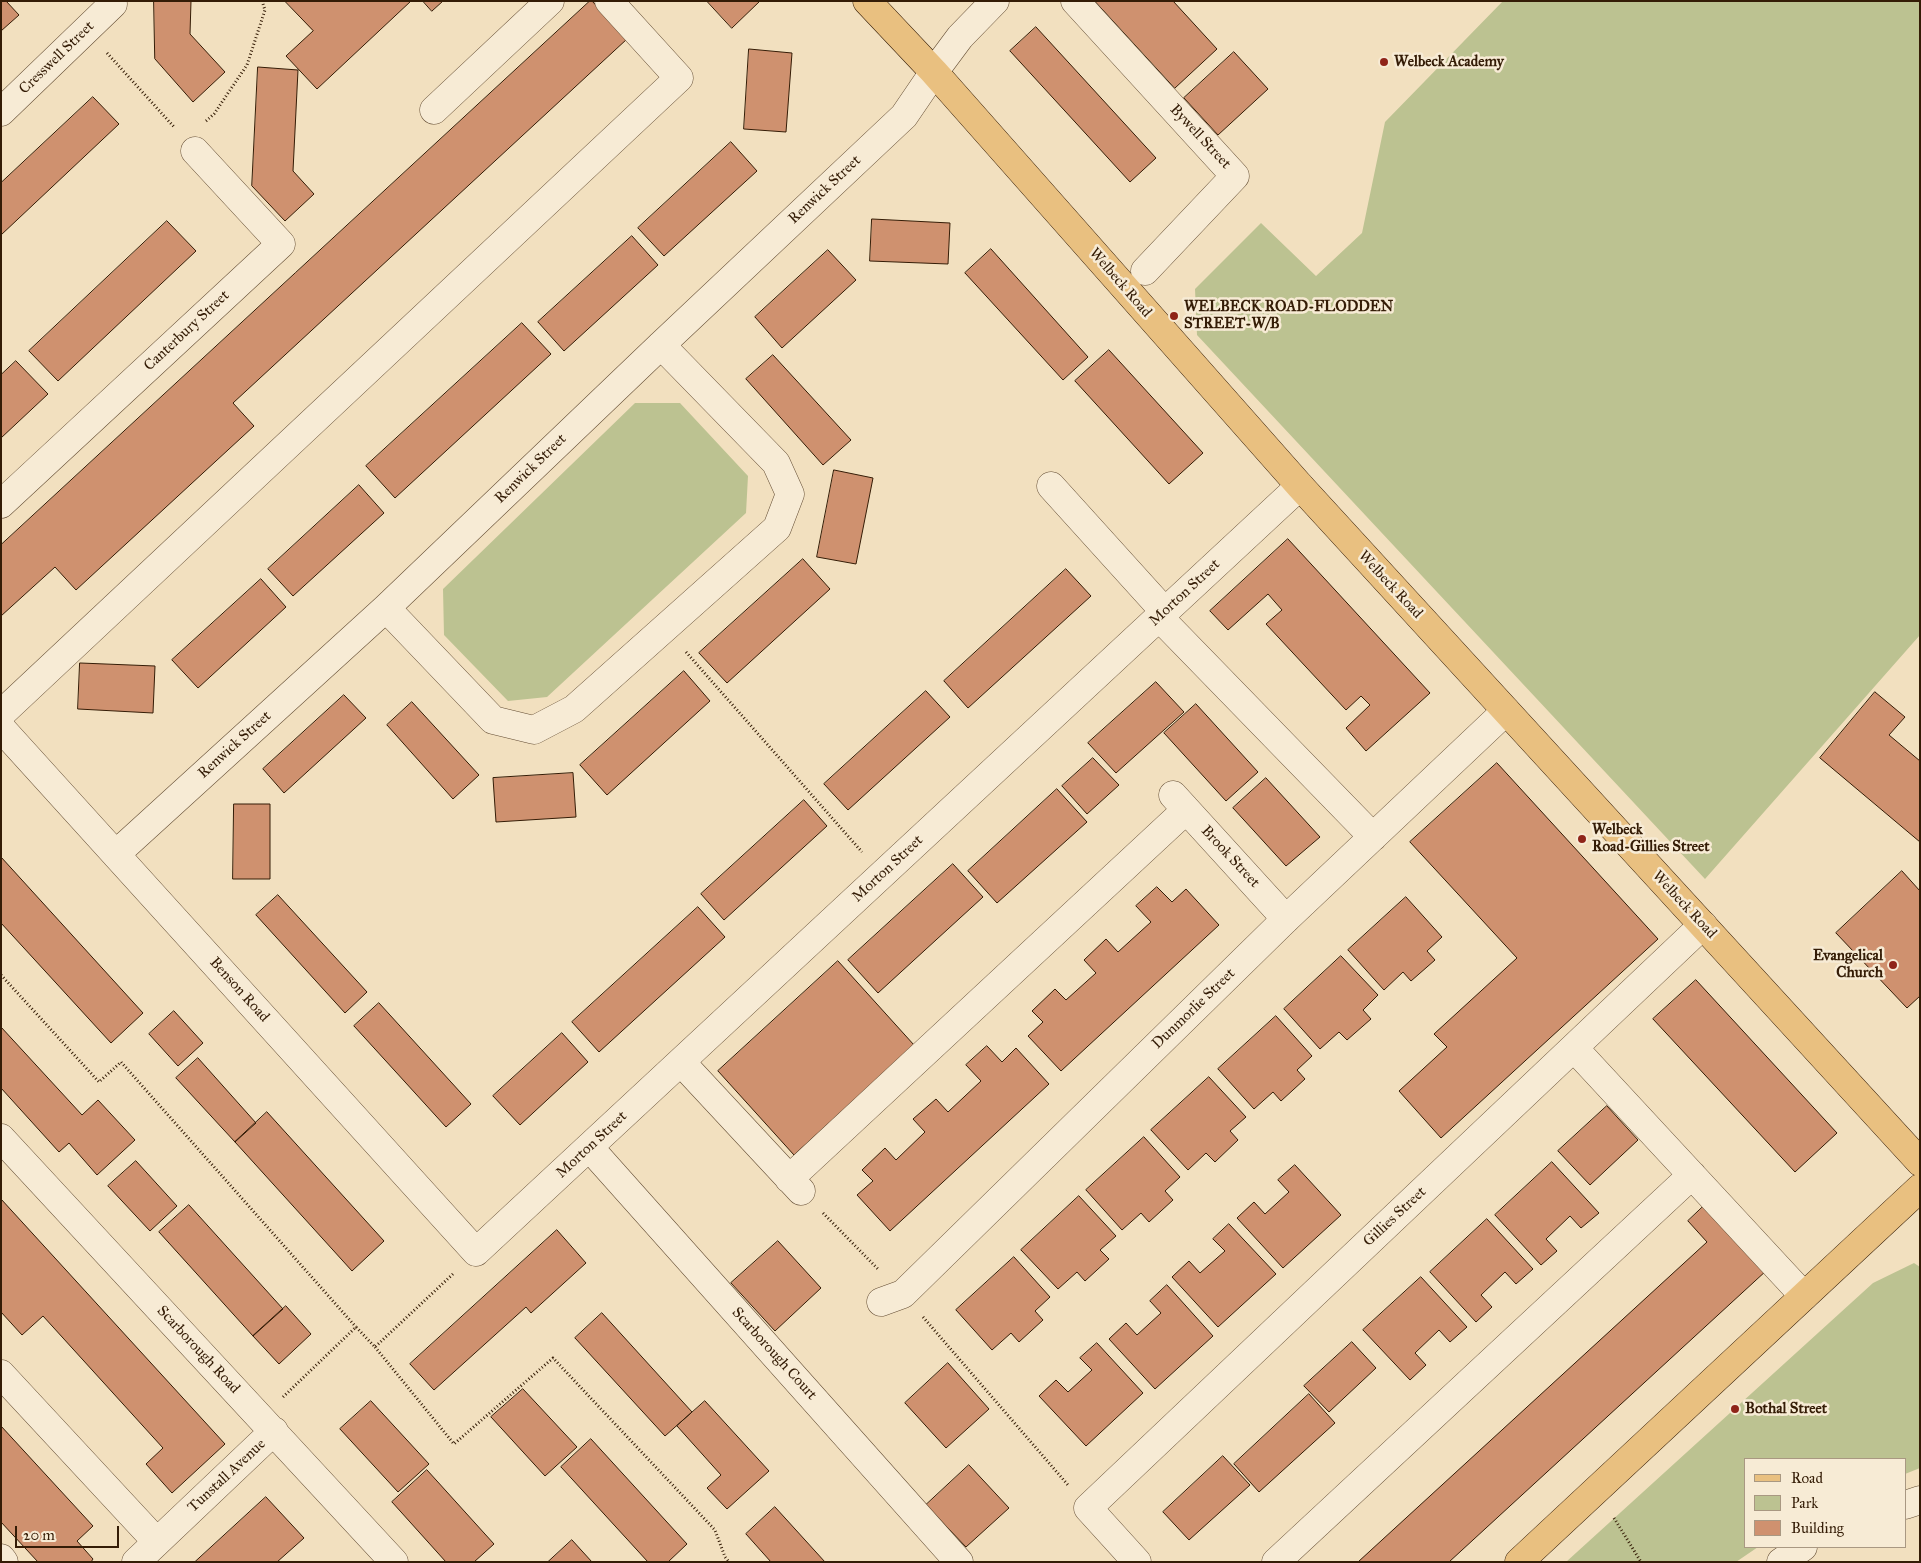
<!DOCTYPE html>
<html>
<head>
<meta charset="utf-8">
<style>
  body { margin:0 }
  #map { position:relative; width:1921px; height:1563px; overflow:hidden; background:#f2e0bf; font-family:"IM FELL Great Primer",serif }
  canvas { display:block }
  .frame { position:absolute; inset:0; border:2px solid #341c06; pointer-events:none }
  .legend { position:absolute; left:1744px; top:1458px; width:162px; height:90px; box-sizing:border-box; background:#f7ebd5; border:1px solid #a99882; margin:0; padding:6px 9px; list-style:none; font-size:15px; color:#341c06 }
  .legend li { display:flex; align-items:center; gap:10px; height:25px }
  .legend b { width:25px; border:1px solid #a99882 }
  .scale { position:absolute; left:15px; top:1526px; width:104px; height:22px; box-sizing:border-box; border:2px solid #341c06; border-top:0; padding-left:6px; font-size:15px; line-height:18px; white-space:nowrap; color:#341c06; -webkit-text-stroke:4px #f7ebd5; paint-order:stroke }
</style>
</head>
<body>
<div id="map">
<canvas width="1921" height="1563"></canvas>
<div class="frame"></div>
<ul class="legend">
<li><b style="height:6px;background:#e9c080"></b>Road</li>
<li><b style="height:14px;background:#bcc291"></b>Park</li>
<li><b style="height:14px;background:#cf916f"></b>Building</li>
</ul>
<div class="scale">20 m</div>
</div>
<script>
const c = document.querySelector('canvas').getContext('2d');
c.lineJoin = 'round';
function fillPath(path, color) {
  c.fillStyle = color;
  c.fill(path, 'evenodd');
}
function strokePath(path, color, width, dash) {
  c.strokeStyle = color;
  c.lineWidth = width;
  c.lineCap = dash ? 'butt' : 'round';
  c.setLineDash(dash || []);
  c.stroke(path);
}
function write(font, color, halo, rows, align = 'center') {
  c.font = font + ' "IM FELL Great Primer",serif';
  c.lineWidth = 5;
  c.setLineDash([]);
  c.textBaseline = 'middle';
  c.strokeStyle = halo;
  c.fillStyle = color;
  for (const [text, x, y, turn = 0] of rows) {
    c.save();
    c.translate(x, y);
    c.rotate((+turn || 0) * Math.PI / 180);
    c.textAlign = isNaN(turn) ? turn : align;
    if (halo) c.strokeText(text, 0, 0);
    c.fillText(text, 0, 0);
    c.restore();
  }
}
fillPath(new Path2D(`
  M1503 1H1920V635L1705 879 1197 335 1195 289 1261 223 1316 276 1362 233 1385 122Z
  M635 403H680L748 476 746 513 547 697 508 701 444 635 443 589Z
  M1914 1263 1920 1267V1468L1905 1474V1459H1745V1547H1758L1736 1562H1566L1873 1283Z`), '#bcc291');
const building = new Path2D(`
  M1 1H6L19 15 1 31Z
  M154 1H191L190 34 225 72 193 102 155 59Z
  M285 1H411L317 89 286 56 313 31Z
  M423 1H443L432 11Z
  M590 1H592L627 39 233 403 254 426 76 590 55 567 1 616V545Z
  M707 1H760L732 28Z
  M1095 1H1173L1217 49 1175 88Z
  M1036 27 1156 158 1130 182 1010 51Z
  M749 49 792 53 786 132 744 129Z
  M1234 52 1268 89 1218 135 1184 98Z
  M258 67 298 70 293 171 314 194 285 221 252 186Z
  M93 97 119 124 1 235V183Z
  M731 142 757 171 664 256 638 228Z
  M872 219 950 223 948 264 870 261Z
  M167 221 196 251 58 381 29 351Z
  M632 236 658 265 564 351 538 322Z
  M991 249 1088 357 1063 380 965 273Z
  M828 250 856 280 782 348 755 317Z
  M522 323 551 354 395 498 366 466Z
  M1109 350 1203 453 1169 484 1075 381Z
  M773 355 851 440 823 465 746 379Z
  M16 361 48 394 1 438V375Z
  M834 470 873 478 856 564 817 557Z
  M359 485 384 513 293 596 268 569Z
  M1288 539 1430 693 1366 751 1346 728 1370 705 1361 696 1346 710 1266 624 1282 610 1268 594 1228 630 1210 611Z
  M803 559 830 589 727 683 699 653Z
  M1066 569 1091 596 968 708 944 681Z
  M261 579 286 607 198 688 172 660Z
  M80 663 155 666 153 713 78 709Z
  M684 671 710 701 607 795 580 765Z
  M1156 682 1184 712 1116 773 1088 743Z
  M926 691 950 717 848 810 824 784Z
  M1875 692 1905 717 1889 735 1920 761V842L1820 758Z
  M344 695 366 718 284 793 263 769Z
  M412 702 479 775 453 799 387 725Z
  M1196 704 1258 772 1226 801 1164 733Z
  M1093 758 1119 785 1087 814 1062 786Z
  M1497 763 1658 939 1441 1138 1399 1091 1447 1047 1434 1034 1517 958 1410 842Z
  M573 773 576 817 496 822 493 778Z
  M1266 778 1320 837 1286 866 1233 808Z
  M1057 789 1087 822 997 903 968 871Z
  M804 800 827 826 724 920 701 894Z
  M234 804H270V879H233Z
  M1 857 143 1013 111 1043 1 923Z
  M953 864 983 897 878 993 848 960Z
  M1902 871 1920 891V996L1907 1008 1836 933Z
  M1157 887 1172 902 1186 889 1219 925 1061 1071 1028 1036 1043 1022 1032 1011 1055 989 1066 1000 1096 973 1084 960 1106 939 1118 952 1151 922 1136 906Z
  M278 895 367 992 345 1013 256 915Z
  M1406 897 1442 937 1427 951 1435 960 1411 981 1403 972 1384 990 1348 950Z
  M698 907 725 937 599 1052 572 1022Z
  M1341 956 1378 995 1363 1010 1371 1019 1347 1040 1339 1032 1320 1049 1284 1009Z
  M838 961 914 1045 794 1155 718 1071Z
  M1696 980 1837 1133 1795 1172 1653 1019Z
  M379 1003 471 1104 446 1127 354 1026Z
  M174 1011 203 1043 178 1066 149 1034Z
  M1276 1016 1312 1056 1297 1070 1305 1079 1281 1101 1273 1092 1254 1109 1218 1069Z
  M1 1027 82 1115 98 1100 135 1140 97 1175 69 1143 59 1152 1 1088Z
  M562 1033 588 1062 520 1125 493 1096Z
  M987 1046 1002 1062 1016 1048 1049 1084 890 1231 857 1195 873 1181 862 1170 885 1148 896 1160 925 1132 913 1119 936 1099 948 1112 981 1081 966 1065Z
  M198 1058 256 1123 235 1142 176 1078Z
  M1209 1077 1246 1117 1230 1131 1238 1140 1215 1162 1206 1153 1188 1170 1151 1130Z
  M1607 1106 1638 1140 1590 1185 1558 1151Z
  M267 1112 384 1241 352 1271 235 1142Z
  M1144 1137 1180 1177 1165 1191 1173 1200 1149 1222 1141 1213 1122 1230 1086 1190Z
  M136 1161 177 1206 150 1231 108 1186Z
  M1552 1162 1599 1213 1581 1228 1570 1216 1546 1239 1557 1251 1541 1265 1495 1215Z
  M1295 1165 1341 1215 1283 1268 1237 1218 1254 1202 1265 1214 1289 1192 1278 1180Z
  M1079 1196 1116 1236 1100 1250 1109 1259 1085 1281 1077 1272 1058 1289 1021 1250Z
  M1 1199 225 1444 172 1493 146 1464 163 1448 43 1316 22 1335 1 1312Z
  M1706 1204 1767 1270 1449 1562H1358L1707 1242 1688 1221Z
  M189 1205 283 1309 253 1336 159 1232Z
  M1487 1219 1533 1269 1516 1284 1505 1272 1481 1295 1492 1307 1476 1322 1430 1272Z
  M1229 1224 1276 1274 1218 1327 1172 1277 1189 1261 1200 1273 1225 1251 1213 1239Z
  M557 1230 586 1263 531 1313 526 1307 434 1390 410 1364Z
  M778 1241 821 1288 775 1331 731 1283Z
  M1014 1257 1050 1297 1035 1311 1043 1320 1019 1342 1011 1333 992 1350 956 1310Z
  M1421 1277 1467 1327 1450 1342 1439 1330 1415 1353 1426 1365 1410 1380 1363 1330Z
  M1167 1285 1213 1336 1155 1389 1109 1339 1126 1323 1137 1335 1161 1313 1150 1301Z
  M286 1306 311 1334 279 1364 253 1336Z
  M602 1313 692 1412 665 1436 575 1338Z
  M1352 1342 1376 1368 1329 1412 1304 1386Z
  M1097 1343 1143 1393 1086 1446 1039 1396 1056 1380 1068 1392 1092 1370 1080 1358Z
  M948 1363 989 1409 946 1448 905 1403Z
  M523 1389 577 1447 545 1476 491 1417Z
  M1309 1394 1335 1423 1259 1492 1234 1464Z
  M371 1401 429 1464 398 1492 340 1429Z
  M705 1401 769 1471 727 1509 707 1488 721 1475 677 1426Z
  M1 1426 93 1526 77 1541 93 1559 91 1562H38L1 1522Z
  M591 1439 687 1544 668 1562H648L561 1467Z
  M1223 1456 1250 1485 1189 1540 1163 1512Z
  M969 1465 1009 1508 966 1547 926 1505Z
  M427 1470 494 1544 474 1562H446L392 1502Z
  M266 1497 304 1538 277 1562H195Z
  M775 1507 825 1562H771L746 1534Z
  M572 1540 592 1562H548Z`);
fillPath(building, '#cf916f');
strokePath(building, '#341c06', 1);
const minor = new Path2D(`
  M1075 1 1235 176 1145 271
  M434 110 550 1
  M1 112 113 4
  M1051 486 1165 612
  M1 504 281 244 195 151
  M386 608 493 720 534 730 574 709 777 528 790 494 776 463 661 345
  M1159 617 1373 837
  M1 714 679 78 609 1
  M1 728 476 1252 1300 486
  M1173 795 1286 919
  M116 854 386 608 661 345 904 116 934 72 960 37 995 1
  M1574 1048 1804 1296
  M681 1062 801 1191
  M1 1138 394 1562
  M589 1147 959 1562
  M789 1179 1186 810
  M881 1302 903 1294 1286 919 1506 711
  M1 1374 157 1542
  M1905 1505 1920 1500
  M1 1558 4 1562
  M136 1562 274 1431
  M1137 1562 1088 1508 1703 925
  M1276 1562 1692 1175
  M1781 1562 1803 1547`);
const major = new Path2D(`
  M867 1 934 72 1300 486 1920 1162
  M1519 1562 1920 1188`);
strokePath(minor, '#644d34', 29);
strokePath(major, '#341c06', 29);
strokePath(new Path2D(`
  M107 53 175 128
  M206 121 214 114 247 65 265 10 262 1
  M686 652 862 852
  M1 975 99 1082 121 1062 356 1327
  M823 1213 878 1269
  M923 1317 1068 1485
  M375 1347 454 1444 553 1358 715 1530 725 1557 729 1562
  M283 1397 356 1327 375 1347 454 1273
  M1614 1518 1641 1562`), '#341c06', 3, [1, 2.5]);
strokePath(minor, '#f7ebd5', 28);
strokePath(major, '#e9c080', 28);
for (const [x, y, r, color] of [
  [1384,62,5,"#8f2418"],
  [1174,316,5,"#8f2418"],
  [1582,839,5,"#8f2418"],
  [1893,965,5,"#8f2418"],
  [1735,1409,5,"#8f2418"]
]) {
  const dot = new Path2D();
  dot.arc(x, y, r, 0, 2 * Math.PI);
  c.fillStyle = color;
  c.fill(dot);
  strokePath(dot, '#f7ebd5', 2);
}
write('15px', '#341c06', '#f7ebd5', [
  ["Cresswell Street",57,58,-44],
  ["Bywell Street",1200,137,47],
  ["Renwick Street",825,190,-43],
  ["Welbeck Road",1120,283,49],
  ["Canterbury Street",187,331,-43],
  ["Renwick Street",531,469,-44],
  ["Welbeck Road",1390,585,47],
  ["Morton Street",1185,593,-43],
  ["Renwick Street",235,745,-42],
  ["Brook Street",1230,857,47],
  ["Morton Street",888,869,-43],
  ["Welbeck Road",1684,905,47],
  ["Benson Road",239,990,48],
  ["Dunmorlie Street",1194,1009,-44],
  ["Morton Street",592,1145,-43],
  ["Gillies Street",1395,1217,-43],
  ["Scarborough Road",198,1350,47],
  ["Scarborough Court",774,1354,48],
  ["Tunstall Avenue",227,1476,-43]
]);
write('bold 15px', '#341c06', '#f7ebd5', [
  ["Welbeck Academy",1394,62],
  ["WELBECK ROAD-FLODDEN",1184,307],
  ["STREET-W/B",1184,324],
  ["Welbeck",1592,830],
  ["Road-Gillies Street",1592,847],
  ["Evangelical",1883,956,"right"],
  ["Church",1883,973,"right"],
  ["Bothal Street",1745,1409]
], 'left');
</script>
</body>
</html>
